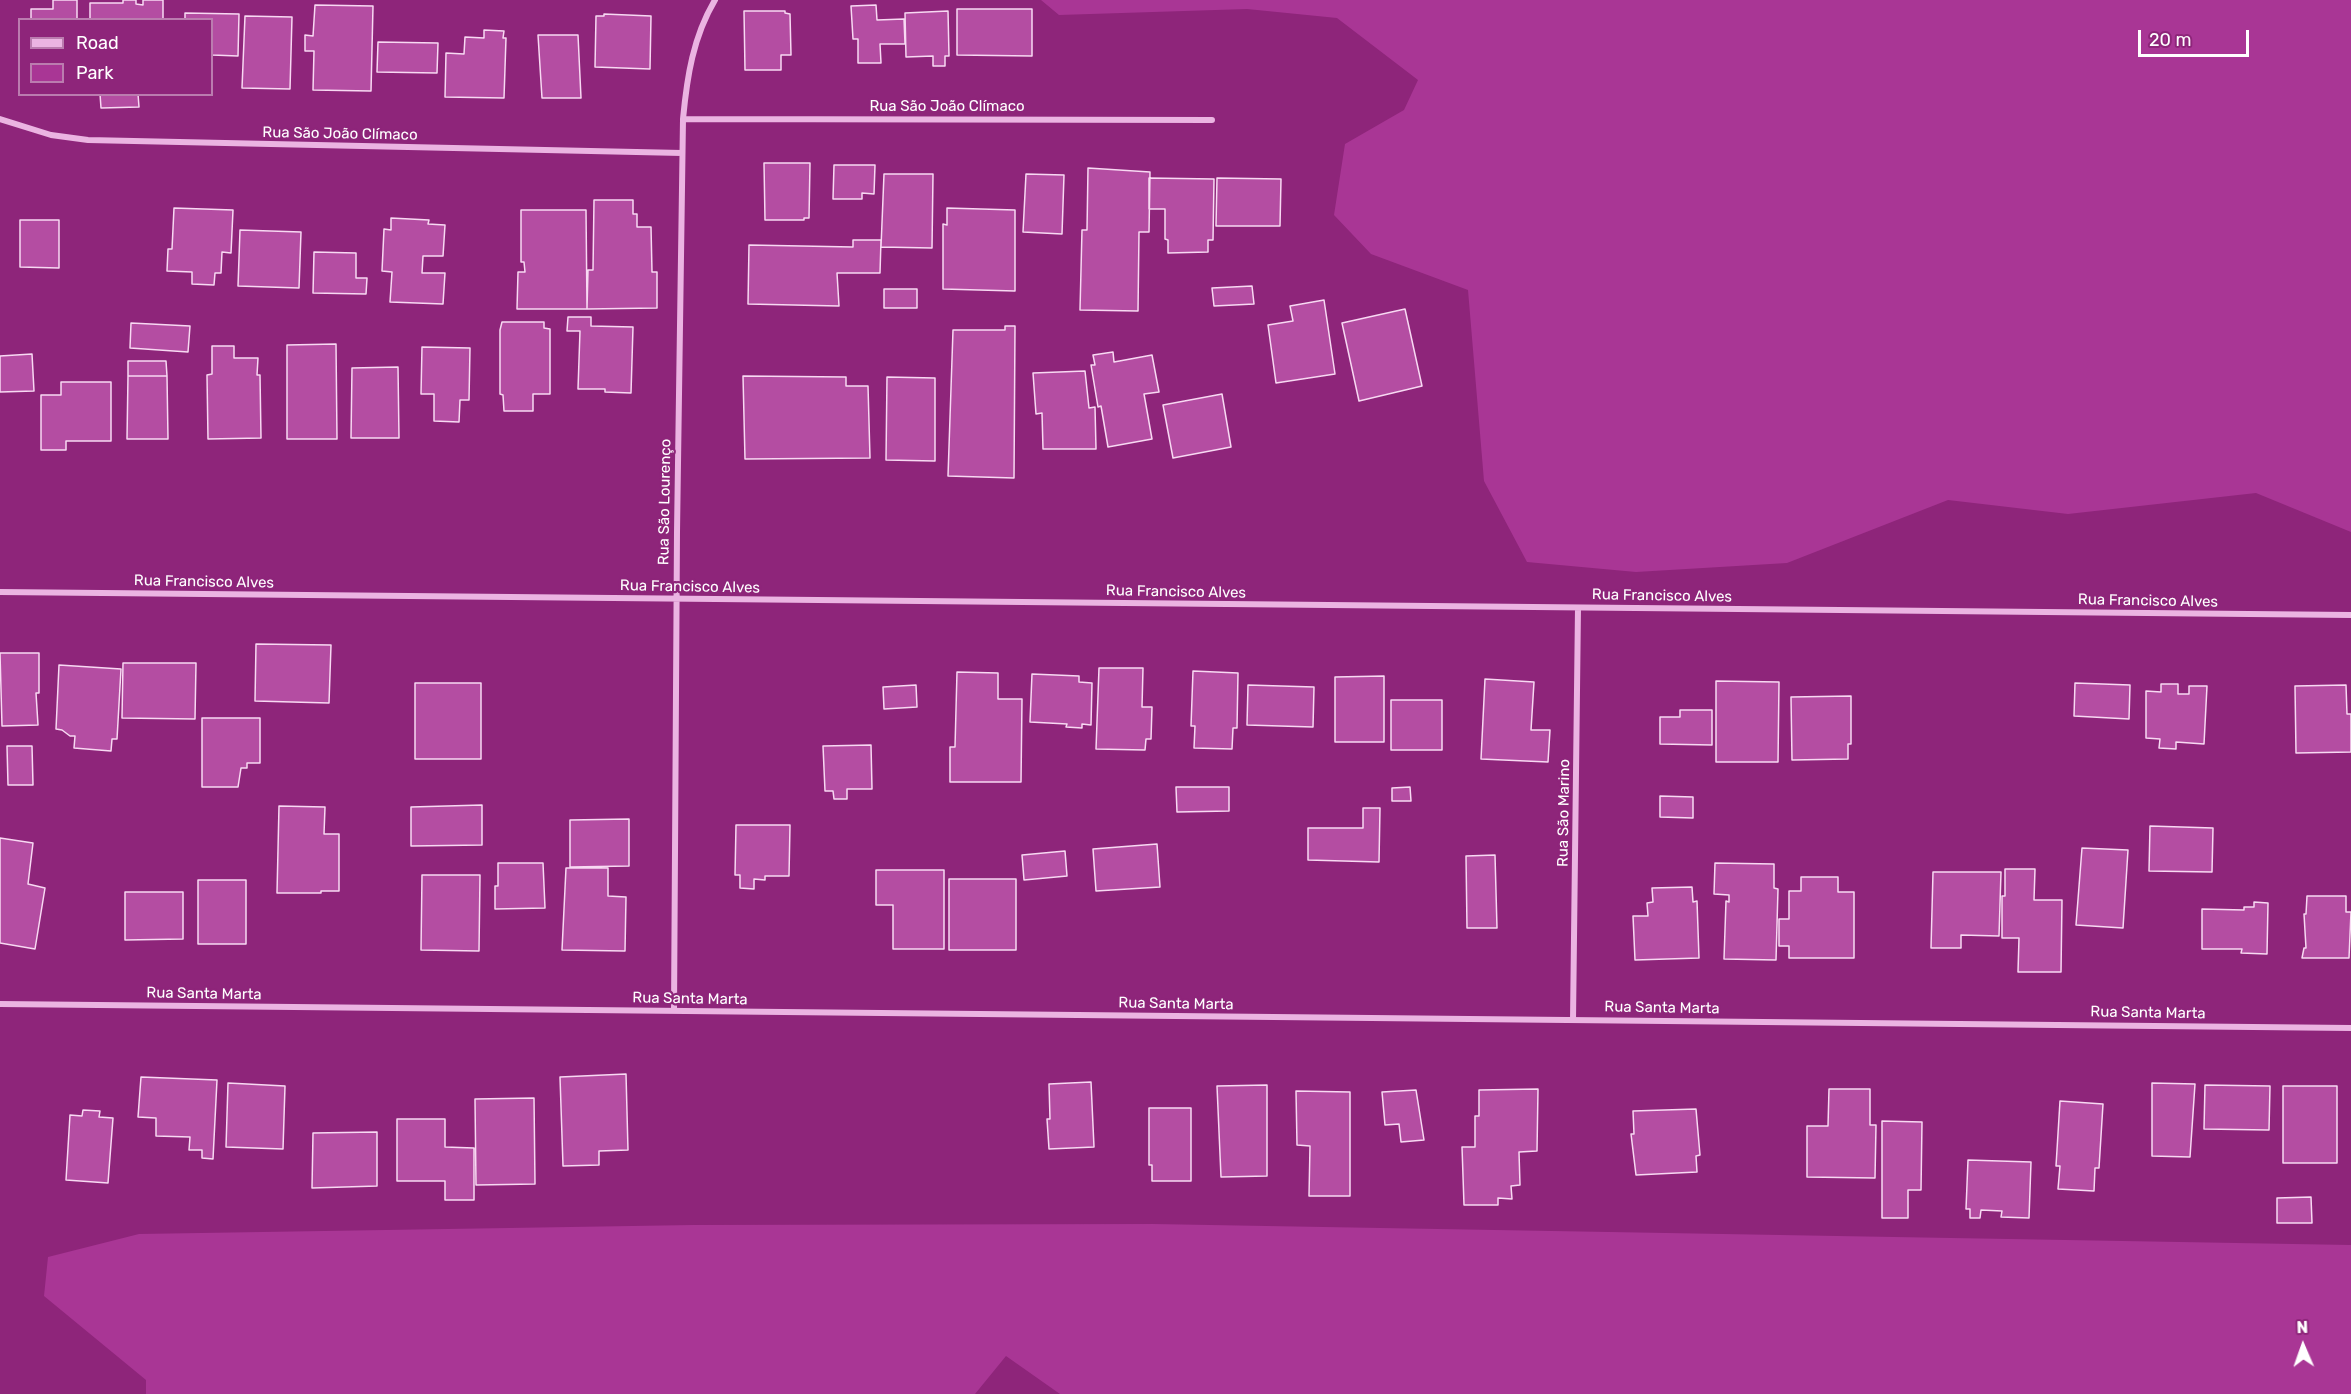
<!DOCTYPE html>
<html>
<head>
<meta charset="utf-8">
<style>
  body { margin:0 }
  #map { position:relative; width:2351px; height:1394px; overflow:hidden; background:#8e257a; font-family:Rubik,sans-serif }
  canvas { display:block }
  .legend { position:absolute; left:18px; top:18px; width:195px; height:78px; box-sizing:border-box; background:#8e257a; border:2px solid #bb7caf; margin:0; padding:8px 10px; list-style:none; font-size:18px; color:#fff }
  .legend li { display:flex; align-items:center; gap:12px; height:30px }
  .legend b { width:30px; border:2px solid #bb7caf }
  .north { position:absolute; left:2273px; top:1316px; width:60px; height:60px; -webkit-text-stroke:4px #8e257a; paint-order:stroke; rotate:358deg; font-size:16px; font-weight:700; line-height:24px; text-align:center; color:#fff }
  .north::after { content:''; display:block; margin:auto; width:21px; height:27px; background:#fff; clip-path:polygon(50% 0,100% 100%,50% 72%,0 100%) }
  .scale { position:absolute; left:2138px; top:30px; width:111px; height:27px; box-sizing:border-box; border:3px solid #fff; border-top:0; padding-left:8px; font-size:18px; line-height:21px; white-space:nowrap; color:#fff; -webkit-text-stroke:4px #8e257a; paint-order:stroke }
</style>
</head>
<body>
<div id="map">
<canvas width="2351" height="1394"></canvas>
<ul class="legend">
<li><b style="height:8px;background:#ebb4e2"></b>Road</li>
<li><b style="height:16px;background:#a93695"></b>Park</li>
</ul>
<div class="north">N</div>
<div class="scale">20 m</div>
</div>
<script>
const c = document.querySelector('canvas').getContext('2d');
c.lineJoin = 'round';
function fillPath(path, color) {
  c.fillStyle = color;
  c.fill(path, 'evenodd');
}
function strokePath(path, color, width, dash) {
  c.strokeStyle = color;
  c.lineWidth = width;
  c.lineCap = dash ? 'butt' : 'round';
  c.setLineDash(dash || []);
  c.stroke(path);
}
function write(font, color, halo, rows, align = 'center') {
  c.font = font + ' Rubik,sans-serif';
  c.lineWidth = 4.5;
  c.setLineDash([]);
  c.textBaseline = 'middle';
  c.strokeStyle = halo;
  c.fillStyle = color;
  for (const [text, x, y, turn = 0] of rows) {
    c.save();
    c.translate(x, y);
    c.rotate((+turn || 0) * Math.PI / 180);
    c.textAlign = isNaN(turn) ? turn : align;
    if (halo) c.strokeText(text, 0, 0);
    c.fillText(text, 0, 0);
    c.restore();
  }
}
fillPath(new Path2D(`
  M1041 0H2351V532L2256 493 2068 514 1948 500 1787 563 1636 572 1527 562 1484 481 1468 290 1371 254 1334 215 1345 144 1404 110 1418 80 1337 18 1247 9 1059 15Z
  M1153 1224 2351 1245V1394H1060L1006 1356 975 1394H146V1380L44 1296 48 1257 139 1234 693 1225Z`), '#a93695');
const building = new Path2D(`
  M53 0H77V20H31V9H53Z
  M123 0H136V4L143 5V0H163V20H90V3H123Z
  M315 5 373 6 371 91 313 90 314 51H305V35L313 36Z
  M876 5 877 20 904 19 905 44H880L881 63H858V39H853L851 6Z
  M957 9H1032V56L957 55Z
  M744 11H785V13L790 14 791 55H781V70H745Z
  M948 11 949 56H945V66H933V56L906 57 905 13Z
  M185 13 239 14 238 56 212 55V20H185Z
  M604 14 651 16 650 69 595 67 596 16H604Z
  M245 16 292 17 290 89 242 88Z
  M484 30 504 31 503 38H506L504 98 445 97 446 53 464 54 465 37 484 38Z
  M538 35H578L581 98H542Z
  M378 42 438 43 437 73 377 72Z
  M100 94H138L139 107 101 108Z
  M764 163H810L809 218H804V220H765Z
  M834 165H875L874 194 862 193V199H833Z
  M1088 168 1150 172 1149 232H1139L1138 311 1080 310 1082 230H1087Z
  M884 174H933L932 248 881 247Z
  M1026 174 1064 175 1062 234 1023 232Z
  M1149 178 1214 179 1213 240H1208V252L1168 253V240L1165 239V209H1149Z
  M1217 178 1281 179 1280 226H1216Z
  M594 200H633V214H637V227H651L652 272H657V308L587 309 588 270H593Z
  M174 208 233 210 231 253 222 252 221 273H215L214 285 192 284V272L167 271 168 249H172Z
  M947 208 1015 210V291L943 289V224L947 225Z
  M521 210H586L587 309H517L518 272H525L524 262H521Z
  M391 218 429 220 428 224 445 225 443 256H423L422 273H445L443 304 390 302 392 272 382 271 384 229 391 230Z
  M20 220H59V268L20 267Z
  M240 230 301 232 299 288 238 286Z
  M853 240H881L880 273H837L839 306 748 304 749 245 853 247Z
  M314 252 356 253V278H367L366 294 313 293Z
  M1252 286 1254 304 1214 306 1212 288Z
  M884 289H917V308H884Z
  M1324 300 1335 374 1276 383 1268 325 1293 321 1290 306Z
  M1405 309 1422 386 1359 401 1342 323Z
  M568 317H591V326L633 327 631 393 605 392V389H578L580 331H567Z
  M502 322H544V328L550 329V394H533V411H504L503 395 500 394V330Z
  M131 323 190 326 188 352 130 348Z
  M1005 326H1015L1014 478 948 476 953 330H1005Z
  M336 344 337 439H287V345Z
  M212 346H234V358H258L257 375H260L261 438 208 439 207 375 212 374Z
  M422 347 470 348 469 400H460L459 422 434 421V394H421Z
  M1113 352 1114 362 1152 355 1159 392 1144 394 1152 439 1108 447 1101 406 1098 407 1091 365H1095L1093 355Z
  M32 354 34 391 0 392V356Z
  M128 361H166L167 376H128Z
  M398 367 399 438H351L352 368Z
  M1085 371 1089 408 1095 407 1096 449H1043L1042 413 1036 414 1033 373Z
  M128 376H167L168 439H127Z
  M743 376 846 377V386H868L870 458 745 459Z
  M887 377 935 378V461L886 460Z
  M61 382H111V441H66V450H41V395H61Z
  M1222 394 1231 447 1173 458 1163 405Z
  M256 644 331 645 329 703 255 701Z
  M0 653H39V693H36L38 725 2 726Z
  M123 663H196L195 719 122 718Z
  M59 665 121 669 117 739H112L111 751 74 748 75 736H70L62 730 56 729Z
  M1099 668H1143L1142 707H1152L1151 739H1146L1145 750 1096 749Z
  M1193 671 1238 673 1237 728H1233L1232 749 1194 748 1195 726H1191Z
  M957 672 998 673V699H1022L1021 782H950V747H955Z
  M1032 674 1079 676V682L1092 683 1091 725 1082 724V728L1066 727 1067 724 1030 722Z
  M1384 676V742H1335V677Z
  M1485 679 1534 682 1531 730H1550L1548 762 1481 759Z
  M1716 681 1779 682 1778 762H1716Z
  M415 683H481V759H415Z
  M2075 683 2130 685 2129 719 2074 716Z
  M2161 684H2178V694H2189V686H2207L2204 744 2176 742V749L2159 748 2160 739 2146 738V691L2161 692Z
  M916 685 917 707 884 709 883 687Z
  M1248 685 1314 687 1313 727 1247 725Z
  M2346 685 2347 714H2351V752L2296 753 2295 686Z
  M1851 696V744H1848V759L1792 760 1791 697Z
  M1391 700H1442V750H1391Z
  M1680 710H1712V745L1660 744V717H1680Z
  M202 718H260V763H247V768H241L238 787H202Z
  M871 745 872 789H847V799H834L833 791H825L823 746Z
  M7 746H32L33 785H8Z
  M1176 787H1229V811L1177 812Z
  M1410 787 1411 801H1392V788Z
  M1660 796 1693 797V818L1660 817Z
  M482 805V845L411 846V807Z
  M279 806 325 807 324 834H339V891H321V893H277Z
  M1363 808H1380L1379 862 1308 860V828H1363Z
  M629 819V866L570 867V820Z
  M736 825H790L789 876H765V880L754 879V889L740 888V875H735Z
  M2150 826 2213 828 2212 872 2149 871Z
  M0 838 33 843 28 884 45 888 35 949 0 943Z
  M1157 844 1160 887 1096 891 1093 849Z
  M2082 848 2128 850 2123 928 2076 925Z
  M1065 851 1067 876 1024 880 1022 855Z
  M1495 855 1497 928H1467L1466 856Z
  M498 863H543L545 908 495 909V886H498Z
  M1715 863 1774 864V888L1778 889 1776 960 1724 959 1726 901 1729 902V895L1714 894Z
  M566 868H608V896L626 897 625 951 562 950Z
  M2005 869H2035L2034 900H2062L2061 972H2018L2019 938H2002V896H2005Z
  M876 870H944V949H893V905H876Z
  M1933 872H2001L1999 936 1961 935V948H1931Z
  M422 875H480L479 951 421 950Z
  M1801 877H1838V892H1854V958H1789V946H1779V919H1789V891H1801Z
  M949 879H1016V950H949Z
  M198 880H246V944H198Z
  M1692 887 1693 902 1697 901 1699 958 1635 960 1633 916H1648L1647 903 1653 902 1652 888Z
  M125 892H183V939L125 940Z
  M2307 896H2346V912H2351L2349 958H2302L2304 948H2306L2304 914H2306Z
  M2254 902 2268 903 2267 954 2241 953 2242 949H2202V909L2244 910V907H2254Z
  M626 1074 628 1150 599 1151V1165L563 1166 560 1077Z
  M141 1077 217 1080 213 1159 202 1158V1150H189L190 1137 156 1136V1118L138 1117Z
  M1091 1082 1094 1147 1049 1149 1047 1119H1050L1049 1084Z
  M228 1083 285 1086 283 1149 226 1147Z
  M2152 1083 2195 1084 2190 1157 2152 1156Z
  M1267 1085V1176L1221 1177 1217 1086Z
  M2205 1085 2270 1086 2269 1130 2204 1129Z
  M2283 1086H2337V1163H2283Z
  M1538 1089 1537 1151 1519 1152 1520 1185 1511 1186 1512 1199 1498 1198V1205H1464L1462 1147H1475V1116H1479V1090Z
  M1829 1089H1870V1125H1876L1875 1178 1807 1177V1126H1828Z
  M1416 1090 1424 1140 1401 1142 1399 1124 1385 1125 1382 1092Z
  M1296 1091 1350 1092V1196H1309L1310 1146 1297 1145Z
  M534 1098 535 1184 476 1185 475 1099Z
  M2060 1101 2103 1104 2099 1168H2095L2094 1191 2058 1189 2060 1166H2056Z
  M1149 1108H1191V1181H1152V1165H1149Z
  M1696 1109 1700 1155 1696 1156 1697 1172 1636 1175 1631 1134H1634L1633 1111Z
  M83 1110 100 1111 99 1117 113 1118 108 1183 66 1180 70 1115 82 1116Z
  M397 1119H445V1147L474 1148V1200H445V1181H397Z
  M1882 1121 1922 1122 1921 1190H1908V1218H1882Z
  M377 1132V1186L312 1188 313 1133Z
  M1968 1160 2031 1162 2029 1218 2001 1217 2002 1211 1981 1210 1980 1218H1970V1209H1966Z
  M2311 1197 2312 1223H2277V1198Z`);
fillPath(building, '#b44da2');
strokePath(building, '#f8d9f3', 1.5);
strokePath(new Path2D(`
  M0 119 51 135 88 140 682 153
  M683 119 1212 120
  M0 592 2351 615
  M0 1004 2351 1028
  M674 1011 677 532 683 119C687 77 693 37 715 0
  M1573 1020 1578 608`), '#ebb4e2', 6);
write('15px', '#fff', '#8e257a', [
  ["Rua São João Clímaco",947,107],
  ["Rua São João Clímaco",340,134,1],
  ["Rua São Lourenço",665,502,-89],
  ["Rua Francisco Alves",204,582,1],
  ["Rua Francisco Alves",690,587,1],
  ["Rua Francisco Alves",1176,592,1],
  ["Rua Francisco Alves",1662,596,1],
  ["Rua Francisco Alves",2148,601,1],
  ["Rua São Marino",1564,813,-89],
  ["Rua Santa Marta",204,994,1],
  ["Rua Santa Marta",690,999,1],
  ["Rua Santa Marta",1176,1004,1],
  ["Rua Santa Marta",1662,1008,1],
  ["Rua Santa Marta",2148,1013,1]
]);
</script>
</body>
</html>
